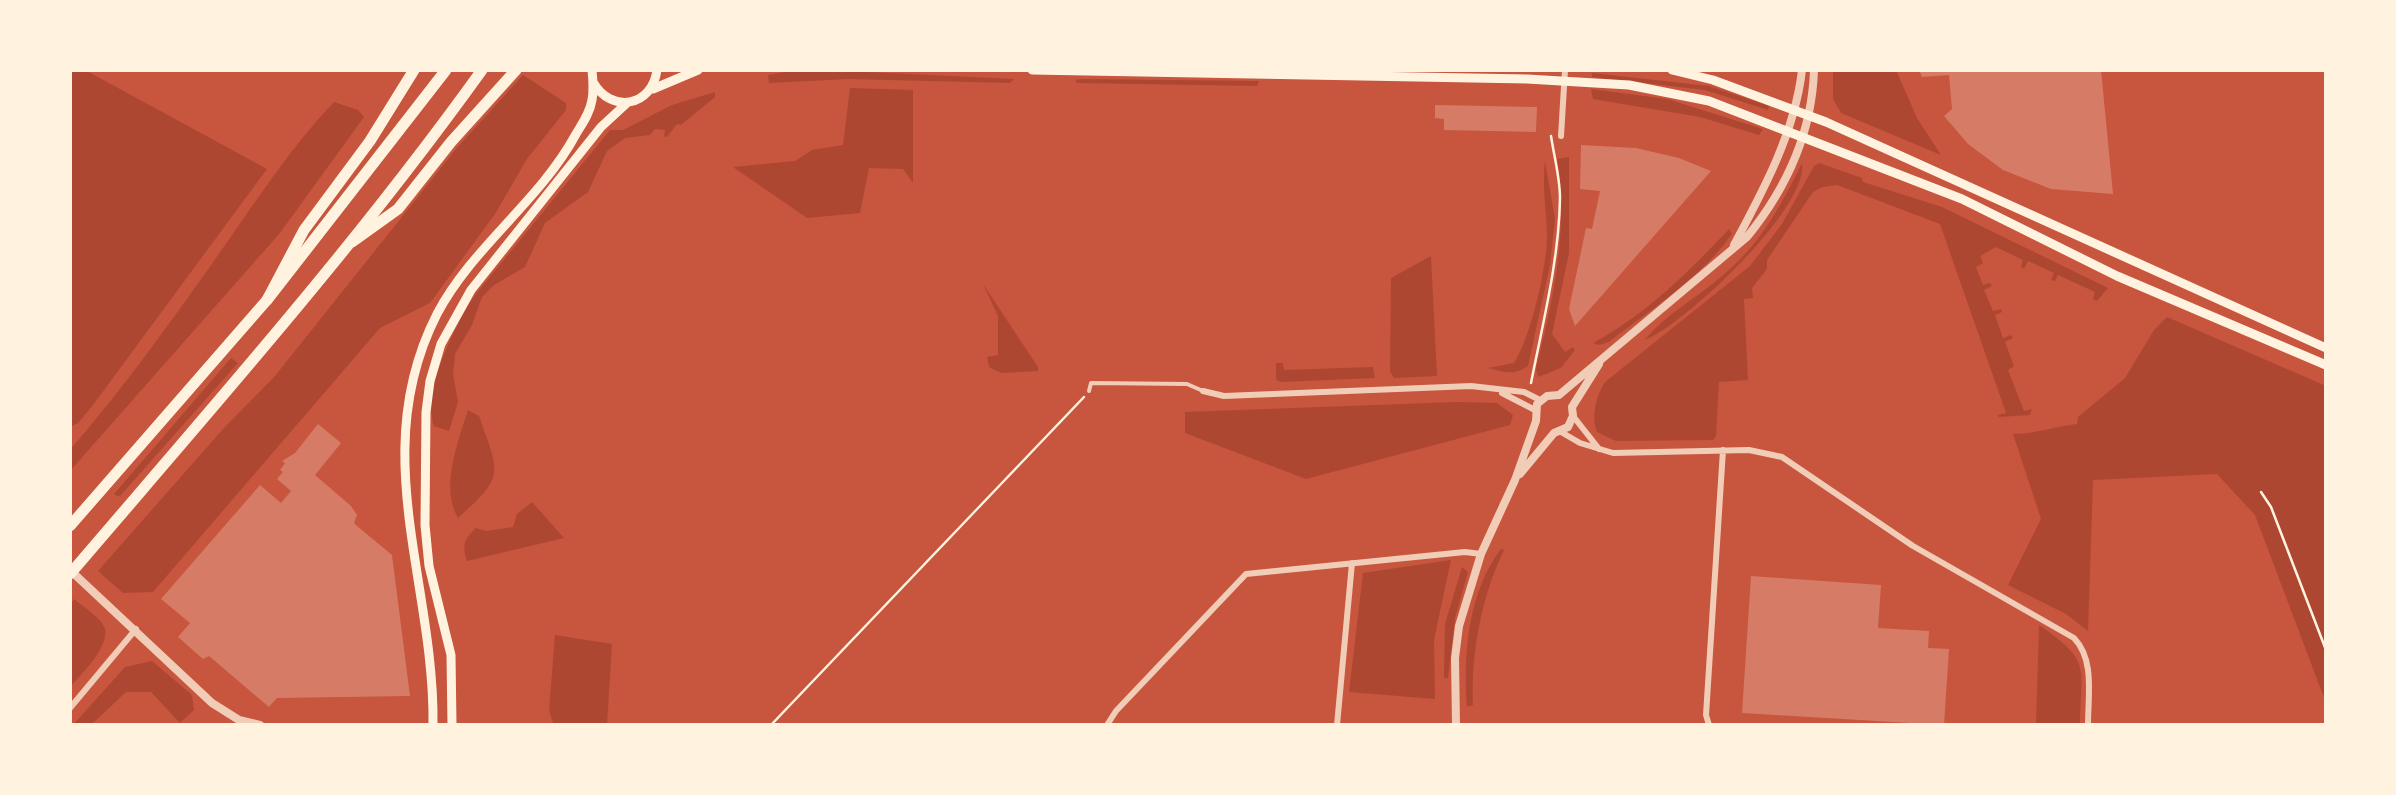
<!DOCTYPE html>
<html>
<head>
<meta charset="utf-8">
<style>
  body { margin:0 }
  #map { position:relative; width:2396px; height:795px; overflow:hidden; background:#c8553d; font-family:Lato,sans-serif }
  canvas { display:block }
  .frame { position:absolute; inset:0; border:72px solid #fff3e0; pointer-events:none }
</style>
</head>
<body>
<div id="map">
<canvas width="2396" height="795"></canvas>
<div class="frame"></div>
</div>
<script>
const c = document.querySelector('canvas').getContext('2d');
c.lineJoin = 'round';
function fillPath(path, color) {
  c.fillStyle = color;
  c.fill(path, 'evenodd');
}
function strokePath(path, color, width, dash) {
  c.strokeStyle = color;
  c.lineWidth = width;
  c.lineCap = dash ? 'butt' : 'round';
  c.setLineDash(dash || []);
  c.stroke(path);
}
fillPath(new Path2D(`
  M70 70H85L267 169 93 405 78 423 70 427Z
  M796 70H825L1014 79 1010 83 848 79 769 83 768 75Z
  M1833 70H1896L1917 118 1941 155 1841 113 1833 99Z
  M1592 73 1709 86 1769 106 1768 110 1705 90 1592 77Z
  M523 75 566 103V110L527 159 495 214 430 303 380 328 153 592 123 593 98 571 223 429 275 376 456 149Z
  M1075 80 1082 79 1259 81 1257 86 1077 83Z
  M850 88 913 90V183L903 169 869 168 860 213 807 218 733 167 795 161 812 150 843 145Z
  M1591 89 1667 99 1763 129 1759 135 1700 117 1593 99Z
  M715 92V97L681 125 677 124 667 137 664 136 665 130 655 129 650 135 625 138 607 151 588 192 545 223 525 267 494 285 482 297 472 325 455 354 453 374 458 402 449 431 434 426C422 390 455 326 475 295L610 130H623L672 105Z
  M334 102 358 110 364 117 280 233 70 471V450C125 386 174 318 223 248 258 198 292 146 334 102Z
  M1569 157V253L1552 334 1565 352 1573 347 1575 350 1561 368 1538 377 1536 369C1553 300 1569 229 1557 159Z
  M1545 161 1555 219 1550 265 1528 366C1514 376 1503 372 1488 368L1514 363C1531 337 1548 264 1547 232 1546 209 1542 184 1545 161Z
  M1802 163C1809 208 1684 325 1645 340 1663 316 1698 297 1722 276 1759 246 1781 206 1802 163Z
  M1819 163 1862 178 1863 182 1942 207 2108 288 2097 301 2093 299 2095 292 2058 275 2055 281 2051 280 2054 273 2028 261 2024 269 2021 267 2023 260 1996 247 1980 256 1983 263 1976 267 1983 285 1990 283 1992 286 1984 290 1993 311 2001 309 2002 312 1995 315 2003 338 2011 335 2013 338 2005 342 2014 366 2008 370 2024 411 2032 409 2030 415 1999 417 1998 415 2006 413 1940 224 1837 185 1823 187 1813 192 1767 260V269L1752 288 1753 298 1744 299 1748 380 1719 382 1716 436 1713 440 1616 441 1597 432C1591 417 1596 396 1605 382L1750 266 1782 224 1814 166Z
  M1729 229 1732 234C1701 278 1651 309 1609 342L1599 345 1593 343C1644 316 1690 271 1729 229Z
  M1431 256 1437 376 1394 378 1390 371 1391 278Z
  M983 284 1038 367V371L1001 373 989 367 987 357 998 355V316Z
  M2167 317 2326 386V703L2255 515 2217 474 2093 480 2088 631 2066 614 2008 585 2041 519 2013 434C2035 434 2057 426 2077 424L2078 417 2125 378 2154 330Z
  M231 358 238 363 120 496H117L114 494Z
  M1276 363H1283L1284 370 1373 367 1375 378 1281 382 1276 380Z
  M1457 402 1497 403 1513 415 1510 425 1306 479 1185 433V412Z
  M468 410 479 416C500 475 505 476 458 518 440 487 458 442 468 410Z
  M532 502 564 538 467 561C462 545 464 539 476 528L486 531 513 527 517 514Z
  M1501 549 1504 550C1481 598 1471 652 1473 705L1467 707C1463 655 1468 592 1501 549Z
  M1451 560 1434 640 1435 699 1349 692 1363 573Z
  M1462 567 1468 572 1455 618 1448 678H1444L1445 624Z
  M74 599C83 607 102 618 105 629 109 648 81 674 70 687V605Z
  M2039 625C2092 662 2081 665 2080 725H2036Z
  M555 635 612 644 607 725 553 723 549 710Z
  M152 661 192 695 194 710 180 723 151 692H126L91 725H73L125 667Z`), '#ae4732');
fillPath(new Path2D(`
  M1919 70H2101L2113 194 2051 189 2003 170 1968 144 1944 116 1952 109 1949 75 1922 77Z
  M1435 105 1537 107 1536 132 1444 130V119L1435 118Z
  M1581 145 1636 148 1679 158 1711 171 1575 326 1569 309 1586 228 1592 229 1600 191 1580 189Z
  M318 424 341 443 315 475 351 506 357 515 354 523 357 526 392 555 410 696 277 698 269 707 209 656 203 659 178 637 190 623 161 599 260 485 281 503 291 491 277 479 283 472 280 470 285 463 282 461 295 453Z
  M1751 576 1881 585 1878 628 1929 631 1928 648 1949 649 1944 725 1742 713Z`), '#d67c66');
strokePath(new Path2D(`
  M1531 383C1543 322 1559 260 1560 198 1560 178 1554 156 1551 136
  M2261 492 2271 507 2326 650
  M771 725 1084 397`), '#fff3e0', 2.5);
strokePath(new Path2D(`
  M1089 391 1091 383 1187 384 1203 391`), '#f1ccb7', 4);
strokePath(new Path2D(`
  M1561 136 1565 70
  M1203 391 1224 396 1471 386 1524 392 1540 400
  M1502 393 1535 410
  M1573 416 1599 449
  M1561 432 1580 443 1613 453 1749 450 1782 457 1913 546 2074 638C2095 660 2088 696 2088 725
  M70 708 136 629
  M1107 725 1116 711 1246 574 1465 552 1481 554
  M1337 725 1352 563
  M1709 725 1706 715 1723 450`), '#f1ccb7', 6);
strokePath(new Path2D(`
  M1734 245C1763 191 1795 132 1802 70
  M1520 474 1554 433 1568 427 1573 416 1572 407 1599 364
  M70 570 212 703 239 720 260 725
  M1456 725 1455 658 1459 626 1481 554 1515 480 1536 421 1537 404 1547 396 1559 395 1747 237C1786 189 1812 132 1814 70`), '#f1ccb7', 8);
strokePath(new Path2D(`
  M1032 70 1527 79 1629 85 1709 101 1962 199 2117 276 2326 365
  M1672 70 1713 80 1826 122 2326 348
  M593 82C611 114 652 107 657 70
  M653 89 698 70
  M433 725C435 583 366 453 437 314 472 247 540 201 576 134 582 124 590 113 592 100 594 90 593 80 592 70
  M452 725 451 655 429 566 425 525 426 412 430 381 441 344 471 290 601 127 627 103`), '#fff3e0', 9);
strokePath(new Path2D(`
  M70 526 267 300 446 70
  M70 574C211 409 355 247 482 70`), '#fff3e0', 11);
strokePath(new Path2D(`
  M352 242 398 209 451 142 516 70
  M267 300 304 230 370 141 414 70`), '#fff3e0', 11);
</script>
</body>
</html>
